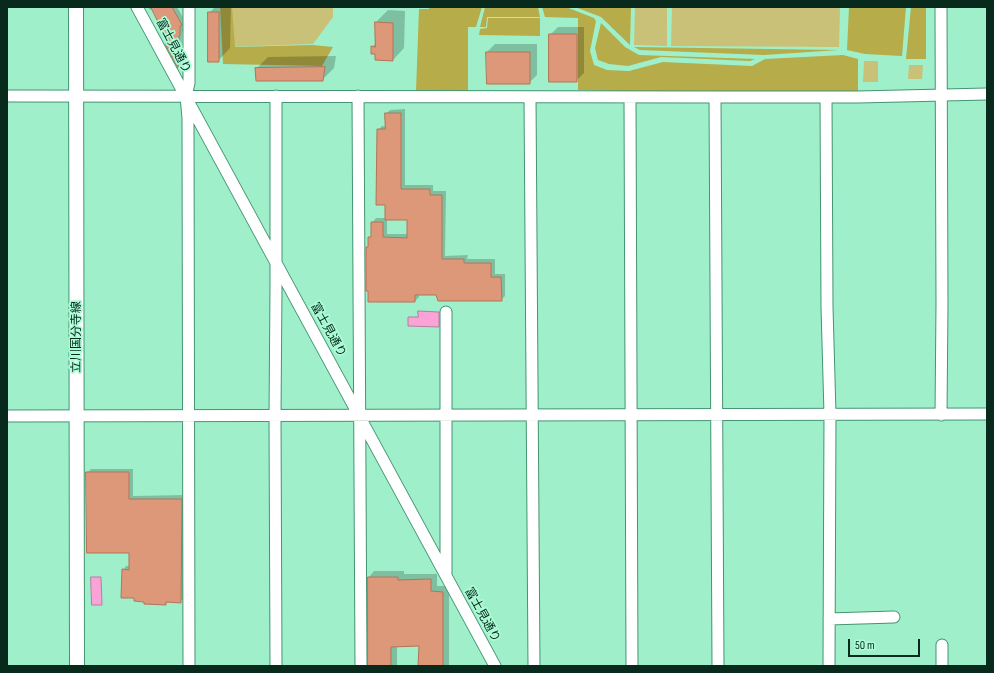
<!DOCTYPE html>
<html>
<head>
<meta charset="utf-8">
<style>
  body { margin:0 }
  #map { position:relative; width:994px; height:673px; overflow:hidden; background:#9fefca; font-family:"Sofia Sans Condensed",sans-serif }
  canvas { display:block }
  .frame { position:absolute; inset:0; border:8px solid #082a1d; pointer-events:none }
  .scale { position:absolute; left:848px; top:639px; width:72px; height:18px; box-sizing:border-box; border:2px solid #082a1d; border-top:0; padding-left:5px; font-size:12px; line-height:14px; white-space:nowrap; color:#082a1d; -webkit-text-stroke:3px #acfcd7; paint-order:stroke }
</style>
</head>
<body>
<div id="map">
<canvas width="994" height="673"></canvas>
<div class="frame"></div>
<div class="scale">50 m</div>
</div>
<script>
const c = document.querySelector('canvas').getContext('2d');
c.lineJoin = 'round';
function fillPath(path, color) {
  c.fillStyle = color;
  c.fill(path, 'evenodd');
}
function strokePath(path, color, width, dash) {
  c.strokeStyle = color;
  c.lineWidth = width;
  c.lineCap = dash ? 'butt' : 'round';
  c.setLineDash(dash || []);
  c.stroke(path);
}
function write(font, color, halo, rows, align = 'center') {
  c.font = font + ' "Sofia Sans Condensed","Noto Sans JP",sans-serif';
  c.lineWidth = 3.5;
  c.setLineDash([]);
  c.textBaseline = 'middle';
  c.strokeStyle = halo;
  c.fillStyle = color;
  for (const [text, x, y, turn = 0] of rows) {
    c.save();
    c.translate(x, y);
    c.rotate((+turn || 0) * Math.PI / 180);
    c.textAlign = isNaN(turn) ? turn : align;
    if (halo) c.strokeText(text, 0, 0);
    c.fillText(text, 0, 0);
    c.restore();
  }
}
fillPath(new Path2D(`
  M222 7H333V17L313 44 224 47Z
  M635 7H667V46L634 45Z
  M672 7H840L839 47 671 46Z
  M864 61H878V82H863Z
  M909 65H923L922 79H908Z`), '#c8c177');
fillPath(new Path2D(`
  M220 7H232L235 47 312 45 333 47 322 66 223 64Z
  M429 7H482L476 27H468V91H416L419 9H429Z
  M485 7H538L540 17H487L486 27H480Z
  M542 7H566L594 18 596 21 590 51 594 65 607 70 629 71 663 62 752 66 765 59 843 55 858 59V97L578 90V18L545 17Z
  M575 7H631L630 45 601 17Z
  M849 7H906L902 56 865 54 847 50Z
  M911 7H926V59H906Z
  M488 18H540V36L479 35 480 29 487 28Z
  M601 23 625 47 639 55 755 59 750 61 661 57 628 66 609 64 598 60 595 48Z
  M634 47 839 50 764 55 640 50Z`), '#b6ac49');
const water = new Path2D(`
  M418 311 439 312V327L408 326V317H418Z
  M91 577H101L102 605H92Z`);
fillPath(water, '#fba3d7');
strokePath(water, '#b27f9f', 1);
fillPath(new Path2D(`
  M148 7H177L185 21 183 22V31L182 32 181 64 178 67 166 44 168 42 153 8 150 10Z
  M215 7H231L230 48 218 61 209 13Z
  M388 10 405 11 404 48 393 60 376 53 372 47 376 43V22Z
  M558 27H584V73L576 81 550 35Z
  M495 44H537V75L529 83 487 52Z
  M336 56 334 68 322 80 256 69 268 57Z
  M405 109V185H433V191H446L445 256 468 255 467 259H495V274H505V296L501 300 436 294H419V297L415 301 369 290 367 248 369 245V238L372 235V223L376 218H386V204L378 130 382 126H386V114L390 110ZM387 219H408V234H387Z
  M91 469H133V496L185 495 184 598 180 602 168 601 166 604 123 570 126 566H130V552L87 473Z
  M374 571H404V574H437V586H449V666H419L420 645 397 646V666H369V577Z`), '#0003');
const building = new Path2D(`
  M151 7H172L182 25 180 26V35L179 36 178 68 165 44 168 43Z
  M208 12H219V62H208Z
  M375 22 393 23V61L375 60V54H371V46L375 47Z
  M549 34H577V82H549Z
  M486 52H530V84H487Z
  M325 67 323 81H256L255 68Z
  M385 113H401V189H430V195H442V259H464V263H491V277H501L502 301H438L436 295H415V302H368V291H366V247H368V237H371V222H383V237L407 238V220H385V205H376L377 129H385Z
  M86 472H129V499H182L181 603 166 602V605L144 604V602L134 601V598H121L122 569 129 570V553H87Z
  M368 577H398V580L431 579V591L443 592V666H418L419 646 391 647V666H368Z`);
fillPath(building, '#dd987a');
strokePath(building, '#b57256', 1);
const minor = new Path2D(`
  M137 7 495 666
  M189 7V83L186 96 188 118 189 666
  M941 7 942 304 941 415
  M7 96 715 97H858L987 94
  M358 96 361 666
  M530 97 534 666
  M630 97 632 666
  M715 97 718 666
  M826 97 827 307 830 414 829 666
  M7 416 987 414
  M446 573V312
  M829 619 894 617
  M942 645V666
  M276 666 275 416 276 286V96`);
const major = new Path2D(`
  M76 7 77 666`);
strokePath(minor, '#459473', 13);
strokePath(major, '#459473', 16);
strokePath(minor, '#fff', 11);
strokePath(major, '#fff', 14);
write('12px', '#082a1d', '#acfcd7', [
  ["富士見通り",173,46,62],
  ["富士見通り",328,330,61],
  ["立川国分寺線",77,337,-90],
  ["富士見通り",482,615,61]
]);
</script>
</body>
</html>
